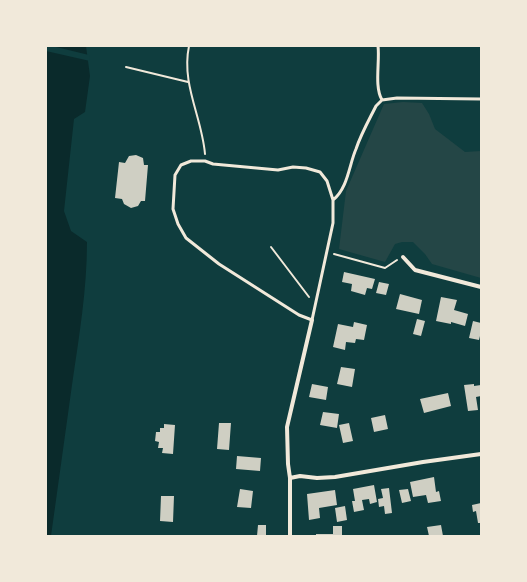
<!DOCTYPE html>
<html>
<head>
<meta charset="utf-8">
<style>
  body { margin:0 }
  #map { position:relative; width:527px; height:582px; overflow:hidden; background:#0f3d3e; font-family:"Titillium Web",sans-serif }
  canvas { display:block }
  .frame { position:absolute; inset:0; border:47px solid #f1e9da; pointer-events:none }
</style>
</head>
<body>
<div id="map">
<canvas width="527" height="582"></canvas>
<div class="frame"></div>
</div>
<script>
const c = document.querySelector('canvas').getContext('2d');
c.lineJoin = 'round';
function fillPath(path, color) {
  c.fillStyle = color;
  c.fill(path, 'evenodd');
}
function strokePath(path, color, width, dash) {
  c.strokeStyle = color;
  c.lineWidth = width;
  c.lineCap = dash ? 'butt' : 'round';
  c.setLineDash(dash || []);
  c.stroke(path);
}
fillPath(new Path2D(`
  M403 102 422 103 429 114 435 129 465 152 481 151V278L432 264 425 254 413 242H402L395 244 385 262 339 249 346 191 384 104Z`), '#244646');
fillPath(new Path2D(`
  M46 46H86L90 76 85 112 74 119 64 211 71 231 87 242C87 290 79 337 72 385 65 435 58 486 51 536H46Z`), '#0a2a2b');
fillPath(new Path2D(`
  M46 46H52L89 55 90 61 46 51Z`), '#0f3d3e');
fillPath(new Path2D(`
  M136 155 143 158 144 165H148L145 201H141L138 206 131 208 124 204 122 199 115 198 119 162 125 163 129 156Z
  M344 272 375 279 372 289 367 288 365 295 351 291 352 284 342 282Z
  M379 282 389 284 386 295 376 293Z
  M400 294 422 300 419 314 396 309Z
  M441 297 457 300 454 310 468 314 465 326 451 322V324L436 321Z
  M417 319 425 321 421 336 413 334Z
  M473 321 481 323V332L479 340 469 338Z
  M354 322 367 325 364 340 356 339 355 343 346 342 345 350 333 347 338 324 353 327Z
  M341 367 355 369 352 387 337 384Z
  M312 384 328 387 326 400 309 397Z
  M474 384V386L481 385V396L476 397 478 410 468 411 464 385Z
  M448 393 451 406 424 413 420 399Z
  M323 412 339 414 337 428 320 425Z
  M385 415 388 429 374 432 371 418Z
  M219 423H231L229 450 217 449Z
  M349 423 353 441 343 443 339 425Z
  M164 424 175 425 173 454 162 453 163 448H158L159 442 155 441 156 432H160V428H164Z
  M237 456 261 458 260 471 236 469Z
  M434 477 436 492 439 491 441 501 428 503 426 495 413 497 410 482Z
  M374 485 377 502 370 504 369 499 362 500 364 510 354 512 352 501H355L353 489Z
  M389 488 392 513 385 514 384 506 379 507 378 499 383 498 381 489Z
  M240 489 253 491 251 508 237 507Z
  M408 489 411 501 402 503 399 490Z
  M335 490 337 505 319 508 320 518 309 520 307 494Z
  M161 496H174L173 522 160 521Z
  M481 503V523H478L476 511 473 512 472 505Z
  M345 506 347 520 337 522 335 508Z
  M258 525H266V536H257Z
  M441 525 443 536H429L427 527Z
  M333 526H342V536H316V534H333Z`), '#cfcfc3');
strokePath(new Path2D(`
  M189 46C181 84 202 117 205 154
  M126 67 188 82
  M271 247 309 297
  M334 254 385 268 397 260`), '#f1e9da', 2);
strokePath(new Path2D(`
  M378 46C380 62 374 86 382 100
  M191 161H205L213 164 278 170 293 167 306 168 320 172 327 181 333 200V223L312 320 299 315 219 264 186 238 178 224 173 209 175 175 181 165Z
  M333 200C348 188 349 165 356 149 361 134 369 120 376 106L382 100 397 98 481 99`), '#f1e9da', 3);
strokePath(new Path2D(`
  M403 257 415 270 481 287
  M290 478 300 476 317 478 335 477 423 462 481 454
  M290 536V478L288 464 287 427 312 320`), '#f1e9da', 4);
</script>
</body>
</html>
